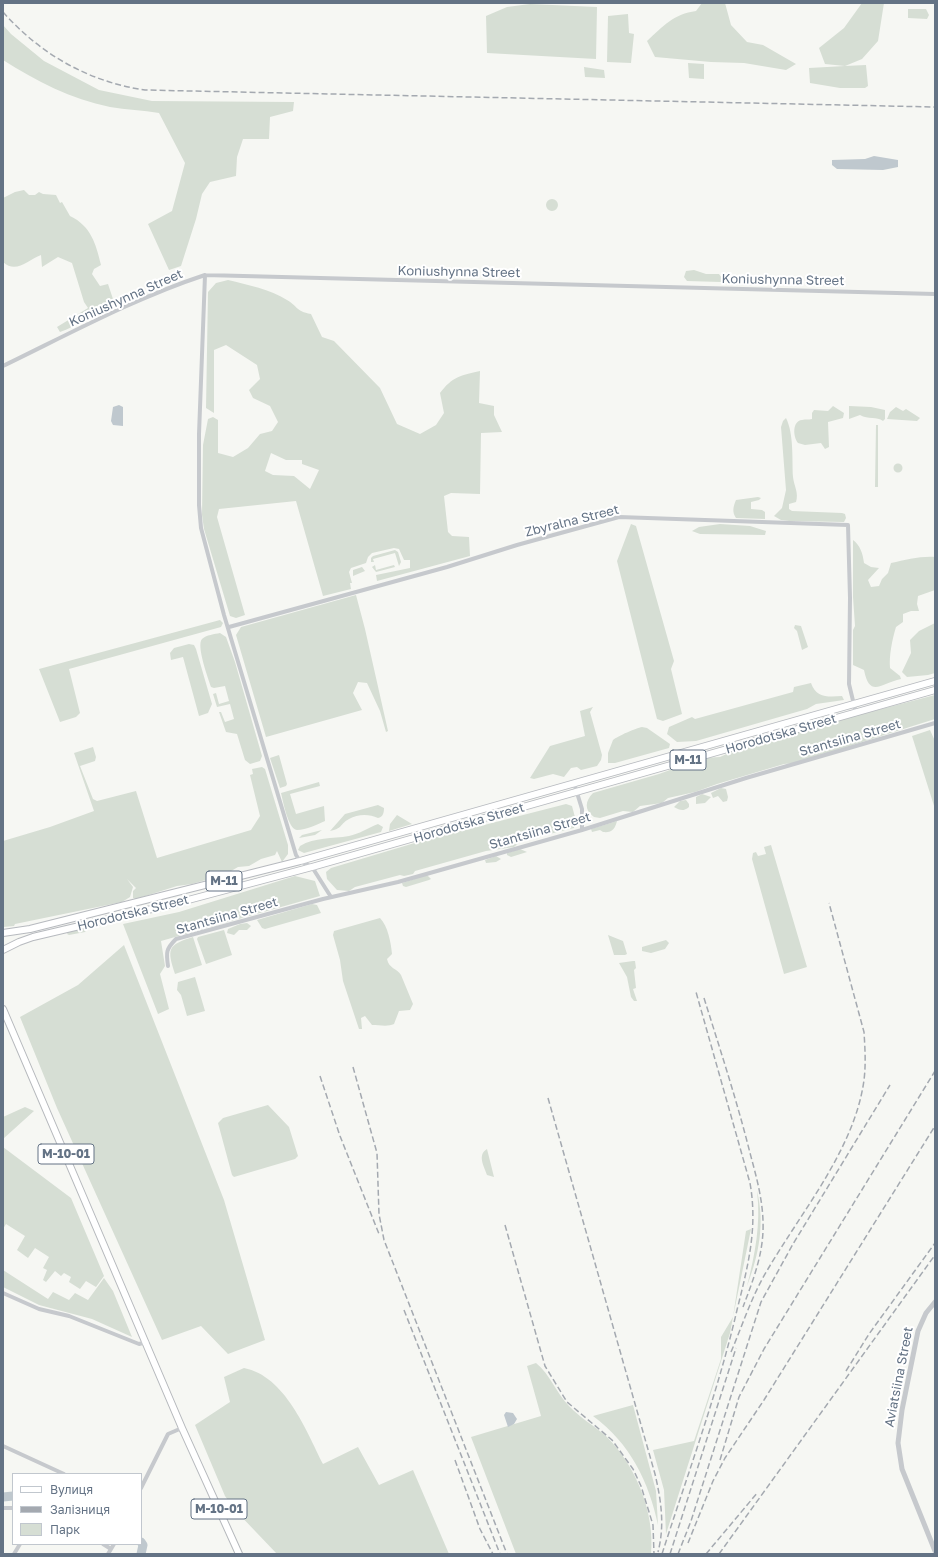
<!DOCTYPE html>
<html>
<head>
<meta charset="utf-8">
<style>
  body { margin:0 }
  #map { position:relative; width:938px; height:1557px; overflow:hidden; background:#f6f7f3; font-family:"Golos Text",sans-serif }
  canvas { display:block }
  .frame { position:absolute; inset:0; border:4px solid #647385; pointer-events:none }
  .legend { position:absolute; left:12px; top:1473px; width:130px; height:72px; box-sizing:border-box; background:#fff; border:1px solid #c1c7ce; margin:0; padding:5px 7px; list-style:none; font-size:12px; color:#647385 }
  .legend li { display:flex; align-items:center; gap:8px; height:20px }
  .legend b { width:20px; border:1px solid #c1c7ce }
</style>
</head>
<body>
<div id="map">
<canvas width="938" height="1557"></canvas>
<div class="frame"></div>
<ul class="legend">
<li><b style="height:5px;background:#fff"></b>Вулиця</li>
<li><b style="height:5px;background:#a4a9b0"></b>Залізниця</li>
<li><b style="height:11px;background:#d6ded4"></b>Парк</li>
</ul>
</div>
<script>
const c = document.querySelector('canvas').getContext('2d');
c.lineJoin = 'round';
function fillPath(path, color) {
  c.fillStyle = color;
  c.fill(path, 'evenodd');
}
function strokePath(path, color, width, dash) {
  c.strokeStyle = color;
  c.lineWidth = width;
  c.lineCap = dash ? 'butt' : 'round';
  c.setLineDash(dash || []);
  c.stroke(path);
}
function write(font, color, halo, rows, align = 'center') {
  c.font = font + ' "Golos Text",sans-serif';
  c.lineWidth = 4;
  c.setLineDash([]);
  c.textBaseline = 'middle';
  c.strokeStyle = halo;
  c.fillStyle = color;
  for (const [text, x, y, turn = 0] of rows) {
    c.save();
    c.translate(x, y);
    c.rotate((+turn || 0) * Math.PI / 180);
    c.textAlign = isNaN(turn) ? turn : align;
    if (halo) c.strokeText(text, 0, 0);
    c.fillText(text, 0, 0);
    c.restore();
  }
}
fillPath(new Path2D(`
  M702 3H725L731 25 747 42 763 45 796 64 786 70 744 63 711 62 655 57 647 41C663 26 674 14 696 11Z
  M862 3H884L878 41 862 59 845 66 866 65 868 86 865 88H840L810 83 809 68 845 66 825 64 819 48 844 28Z
  M530 4 597 7 596 59 487 53 486 16 507 7Z
  M908 9H926L929 15 927 19 908 18Z
  M628 14 629 33 634 34 631 63 607 62 608 16Z
  M3 25 11 34 44 61 99 90 152 101 294 102 293 111 270 117 269 139H243L237 157 236 176 210 182 202 194 196 219 181 266 169 270 148 224 172 211 185 163 159 113C143 110 126 110 110 107 71 99 36 81 3 60Z
  M688 63 704 64V79L689 78Z
  M584 67 604 70 605 78 585 77Z
  M24 190 29 195H35L39 192 43 194 56 195 60 203 62 202 70 216C91 226 96 244 101 265L94 269 92 274 100 286 108 284 114 302 110 308C91 313 78 326 60 332L57 327 88 308 84 302 72 263 58 257 42 267 41 255C28 260 16 274 3 262V198L15 192Z
  M546 205a6 6 0 1 1 12 0a6 6 0 1 1-12 0Z
  M694 270 706 274H719L722 278 721 282 687 281 684 277 686 271Z
  M228 280C248 285 270 289 287 300 299 307 295 311 311 314L322 337 334 341 380 388 397 424 420 434 436 425 444 413 440 393C452 377 461 375 480 371L479 403 494 406V415L502 432 481 433 480 494 451 493 444 496 448 532 452 536 469 537 470 556 377 581 376 575 410 568V560H404L399 549 394 548 372 553 368 557 366 563 351 568 349 572 352 583H350L351 589 323 596 296 501 219 509 217 517 245 615 236 618 230 616 204 529 202 515 203 445 208 419 213 417 218 420V453L233 457 248 448 260 434 272 431 278 422 270 406 253 398 249 390 260 379 257 365 226 345 214 350V413L206 408 208 292 216 283ZM271 453 286 460H302V464L319 470 310 489 294 476 273 475 265 471Z
  M833 406 844 413 843 418 828 422 829 447 825 449 821 443 805 445 798 443C793 437 792 421 802 420 806 419 808 420 812 419V413L814 410 828 411Z
  M849 406 871 407 885 410V419L883 421C877 416 868 420 860 415L849 419Z
  M896 407 903 411 906 409 920 418 917 421 887 419 890 412Z
  M786 418C794 434 792 459 793 477 794 486 799 493 796 502L789 504V509L792 511 842 513 845 514 846 518 844 522 789 521 781 520 774 516 782 508 786 490 781 427 783 421Z
  M876 425H878V487H875Z
  M893.5 468a4.5 4.5 0 1 1 9 0a4.5 4.5 0 1 1-9 0Z
  M758 497 761 498 759 500 751 502V509L762 510 765 512V519L736 518C732 512 733 507 736 500Z
  M631 524 636 526 674 661 671 669 682 714 663 721 657 719 617 561Z
  M720 524 750 526 766 531 765 535 700 534 692 531 699 527Z
  M853 540C860 545 863 554 864 563L871 567 879 568 868 580 871 587 879 586 882 579 888 573 891 563C906 560 920 556 935 557V590L918 596 917 604 919 611H911L903 614V622L896 627C892 640 889 656 890 668L900 676 901 679C881 683 870 699 864 670L853 665V630L855 626 853 597Z
  M395 550 398 552 401 562 399 566 395 553 373 559 374 562H371V558L373 556Z
  M375 565 376 570 394 565 395 567 376 572 372 567Z
  M362 567 365 571 353 576V570Z
  M356 595 365 629 388 731 386 732 380 711 367 683 358 682 353 693 362 710 266 737 236 635 241 627Z
  M220 620 223 623 221 627 69 669 80 713 76 717 60 722 39 669Z
  M935 623V673L928 675 907 677 902 672 911 653 910 640 919 631Z
  M795 625 801 626 808 647 802 650 797 631 794 628Z
  M220 633 226 637 235 662 262 756 260 761 250 764 245 760 237 734 226 732 219 712H221L225 722 234 719 230 704 217 707 213 694 216 693 219 704 229 701 225 686 214 688 211 687C208 678 196 645 202 639 206 635 215 634 220 633Z
  M189 644 194 645 196 649 212 704 208 713 199 716 183 657 171 660 170 653 174 648Z
  M811 683C816 698 828 697 842 696L844 700 816 704 807 709 696 741 677 742 667 734 669 727 692 717 695 719 793 692 794 687Z
  M935 695V719L796 763 784 764 717 784 695 792 668 798 662 803 640 806 633 812 623 811 600 818 594 817C584 810 585 801 593 793L659 774 703 758 720 757 746 745 765 743 816 726Z
  M593 707 590 712 602 755 601 760 597 766 581 770 577 767 571 768 564 777 553 774 534 779 530 778 550 746 585 736 580 711Z
  M642 727 647 728 670 744 669 748 615 763H608V753L613 740C618 736 636 728 642 727Z
  M930 730 935 741V809L912 736Z
  M93 747 96 757 95 761 80 766 93 799 97 801 136 791 157 858 251 830 260 816 250 775 253 774 252 769 262 767 265 769 288 845V854L282 862 277 851 275 855 261 859 249 866 238 867 226 874 192 884 177 886 136 899 133 898V891L136 888 127 879 133 887 130 897 122 902 15 924 14 926 3 927V841L50 827 94 811 74 753Z
  M279 755 287 784 286 786 280 788 270 758Z
  M319 782 320 786 290 794 296 814 324 806 325 821C318 824 306 830 297 830 288 829 283 801 281 793Z
  M721 788 726 789 728 797 727 801 723 802 718 796 713 798 711 793Z
  M702 794 711 797 705 803 696 804V797Z
  M686 800 689 804V807C683 812 680 810 674 807L680 801Z
  M566 804 572 806 576 821 574 828 521 841 514 847 486 851 415 871 413 874 404 876 400 875 355 887 349 891 337 890 327 879 326 872 331 868 418 842Z
  M378 805 384 808C384 813 383 817 378 818 369 814 358 814 349 819 340 824 342 829 330 831L345 814Z
  M397 815 412 824 389 831 390 824Z
  M617 821C615 829 612 833 603 832L600 830 592 832 591 829Z
  M378 824 383 827 381 832 304 853 298 850 300 846C315 837 332 839 349 836 359 834 368 828 378 824Z
  M322 830 315 835 299 838 302 835Z
  M771 845 807 967 784 974 752 859 753 853 756 852 758 856 766 854 764 847Z
  M520 849 527 852 511 857 507 855V853Z
  M496 856 501 859 496 862 486 863 485 860Z
  M427 875 431 879 429 880 406 887 403 886 402 883Z
  M295 876 315 881 320 896 161 941 165 966 160 974 169 1009 158 1014 123 924 179 912Z
  M312 904 317 905 321 913 265 929 262 928 257 920Z
  M380 918C388 926 391 943 392 954L387 959C389 969 397 968 401 975L413 1004 410 1010 399 1011 394 1024C388 1027 379 1025 372 1025L365 1016 361 1018 362 1029H359L343 981 340 960 333 935 334 931Z
  M247 923 251 926 247 930H239L234 935 227 933 228 929 240 924Z
  M85 928 87 929 85 932 69 935 67 934 68 932Z
  M224 930 232 955 206 964 197 939 198 937Z
  M608 935 623 941 627 954 625 955H614Z
  M193 937 202 965 175 974C167 949 167 945 193 937Z
  M666 940 669 943 665 949 651 953 642 951V947Z
  M124 945 224 1200 265 1340 228 1354 201 1326 162 1340 57 1108 20 1017 78 985Z
  M633 961H635L636 968 634 970 636 988 633 989 637 1001H634L631 997 627 977 619 963Z
  M195 977 205 1011 187 1016 181 995 177 990 178 982Z
  M268 1105 289 1127 298 1156 295 1159 234 1177 232 1175 218 1123 223 1118Z
  M25 1107 34 1111 3 1139V1117Z
  M3 1147 71 1198 104 1276 96 1287 86 1281 80 1289 69 1282 71 1277 64 1273 61 1276 55 1271 46 1282 43 1280 47 1270 43 1268 49 1257 35 1248 28 1258 17 1250 25 1236 6 1224 3 1229Z
  M487 1149 494 1177 487 1175C484 1166 477 1155 487 1149Z
  M757 1191C765 1223 759 1255 747 1286 755 1254 761 1224 757 1191Z
  M751 1229 733 1317 746 1231Z
  M3 1270 48 1299 53 1292 69 1300 75 1293 88 1300 104 1278 113 1291 132 1337 92 1319 39 1305 3 1287Z
  M733 1317 730 1333 666 1534 664 1490 653 1450 694 1441 721 1359V1337Z
  M536 1363C550 1374 556 1393 569 1406 580 1418 595 1426 607 1437 636 1466 655 1513 651 1554H516L471 1437 541 1416 527 1366Z
  M244 1368C285 1376 306 1430 323 1464L358 1447 379 1485 413 1470 449 1554H277L235 1510 225 1496 195 1425 230 1402 224 1377Z
  M633 1405 656 1491 658 1525C649 1482 630 1443 593 1416Z`), '#d6ded4');
fillPath(new Path2D(`
  M874 156 898 160V167L883 170 837 169 832 165V160L865 159Z
  M119 405 123 407V426L113 425 111 421 113 407Z
  M506 1412 513 1413 517 1419 514 1424 508 1427 504 1415Z`), '#bfc8ce');
strokePath(new Path2D(`
  M3 1497 13 1496
  M141 1554 143 1545 141 1542`), '#bfc8ce', 9);
const primary = new Path2D(`
  M3 933 30 929 300 861 935 681
  M3 950 19 942 33 937 177 903 312 867 935 690`);
const trunk = new Path2D(`
  M3 1009 182 1428 239 1554`);
strokePath(primary, '#b7babf', 8);
strokePath(trunk, '#b6b9bd', 8);
strokePath(new Path2D(`
  M205 275 199 434V505L201 528 224 615 296 855 300 861 312 867 331 897
  M3 366C69 334 135 298 205 275L935 294
  M229 627 447 567 517 545 619 517 848 525 850 598 849 684 856 713
  M574 783 582 809V830
  M168 966C166 952 166 949 176 939L323 899 398 882 582 830 746 778 935 723
  M3 1293 39 1309 69 1316 139 1344 147 1342
  M3 1446 64 1474
  M141 1488 168 1434 182 1428
  M3 1508H13
  M103 1544 111 1549
  M14 1554 20 1544
  M108 1554 114 1544`), '#c6c9cd', 4);
strokePath(new Path2D(`
  M935 1302 926 1313 918 1331 902 1410 898 1443 902 1469 935 1551`), '#c6c9cd', 5);
strokePath(primary, '#fff', 6);
strokePath(trunk, '#fff', 6);
strokePath(new Path2D(`
  M3 12C40 54 89 82 145 90L935 107
  M704 998C720 1049 737 1101 750 1153 757 1179 764 1204 763 1231 762 1258 752 1283 743 1307
  M353 1067 377 1153 379 1214 384 1240 507 1554
  M320 1076 340 1136 379 1234
  M548 1098 655 1474C661 1500 665 1525 658 1552
  M505 1225 545 1366 567 1402 612 1440 633 1469 641 1486 653 1525 654 1554
  M404 1310 500 1554
  M935 1323V1327
  M731 1352C743 1324 752 1295 768 1269 802 1211 855 1148 864 1080 866 1064 865 1048 864 1032L829 903
  M846 1371 869 1334 935 1243
  M455 1460 480 1529 493 1554
  M720 1460 739 1397 764 1349 935 1071
  M688 1543 713 1481 725 1458 764 1400 935 1126
  M662 1554C688 1473 718 1392 737 1310 748 1266 758 1228 750 1183L696 992
  M670 1554 736 1348
  M678 1554 691 1521 761 1302 793 1244 890 1085
  M706 1554 758 1492
  M719 1554 935 1255`), '#a4a9b0', 1.5, [6, 3]);
for (const [x, y, w] of [
  [688,760,36],
  [224,881,36],
  [66,1154,56],
  [219,1509,56]
]) {
  const box = new Path2D();
  box.roundRect(x - w / 2, y - 10, w, 20, 3);
  c.fillStyle = '#fff';
  c.fill(box);
  strokePath(box, '#647385', 1);
}
write('bold 12px', '#647385', null, [
  ["М-11",688,760],
  ["М-11",224,881],
  ["М-10-01",66,1154],
  ["М-10-01",219,1509]
]);
write('13px', '#647385', '#fff', [
  ["Koniushynna Street",459,272,1],
  ["Koniushynna Street",783,280,1],
  ["Koniushynna Street",126,298,-24],
  ["Zbyralna Street",572,521,-14],
  ["Horodotska Street",781,734,-16],
  ["Stantsiina Street",850,738,-16],
  ["Horodotska Street",469,823,-16],
  ["Stantsiina Street",540,831,-16],
  ["Horodotska Street",133,913,-14],
  ["Stantsiina Street",227,916,-16],
  ["Aviatsiina Street",899,1377,-79]
]);
</script>
</body>
</html>
